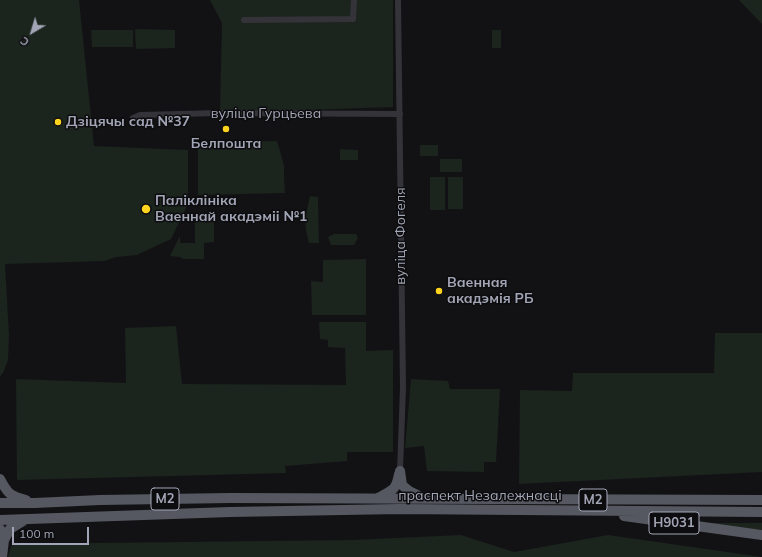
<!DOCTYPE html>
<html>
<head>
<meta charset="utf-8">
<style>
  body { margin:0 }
  #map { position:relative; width:762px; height:557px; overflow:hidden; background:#121214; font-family:Mulish,sans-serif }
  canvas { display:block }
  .north { position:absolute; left:12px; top:12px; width:40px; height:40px; -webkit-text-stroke:3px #0d0d0f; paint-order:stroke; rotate:218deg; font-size:11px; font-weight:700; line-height:16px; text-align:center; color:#a2a5b5 }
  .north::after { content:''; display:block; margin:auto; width:14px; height:18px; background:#a2a5b5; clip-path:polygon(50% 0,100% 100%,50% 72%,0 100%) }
  .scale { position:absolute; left:12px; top:527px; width:77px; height:18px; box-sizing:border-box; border:2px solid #a2a5b5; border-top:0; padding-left:5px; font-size:12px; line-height:14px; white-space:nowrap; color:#a2a5b5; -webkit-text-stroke:3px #0d0d0f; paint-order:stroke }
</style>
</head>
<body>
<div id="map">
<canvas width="762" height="557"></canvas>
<div class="north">С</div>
<div class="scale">100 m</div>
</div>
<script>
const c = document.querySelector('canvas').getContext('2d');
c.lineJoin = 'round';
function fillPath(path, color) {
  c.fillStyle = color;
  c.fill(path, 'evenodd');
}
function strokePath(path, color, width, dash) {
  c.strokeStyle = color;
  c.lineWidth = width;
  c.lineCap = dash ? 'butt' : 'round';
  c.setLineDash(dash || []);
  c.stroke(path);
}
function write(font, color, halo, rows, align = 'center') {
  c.font = font + ' Mulish,sans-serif';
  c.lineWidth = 3;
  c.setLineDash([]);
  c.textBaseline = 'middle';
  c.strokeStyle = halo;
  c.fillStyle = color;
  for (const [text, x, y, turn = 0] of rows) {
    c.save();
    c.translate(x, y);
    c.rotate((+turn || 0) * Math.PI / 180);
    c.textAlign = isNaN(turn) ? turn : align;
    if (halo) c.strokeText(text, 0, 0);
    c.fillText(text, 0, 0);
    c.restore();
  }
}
fillPath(new Path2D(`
  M0 0H79L94 146 188 150V204L171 239 137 255 116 257 105 261 5 264 9 335 8 360 4 371 0 377Z
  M210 0H393V107L279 111 220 110 222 23Z
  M739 0H762V24Z
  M135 29 175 30V48L136 49Z
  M91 30H133V47H92Z
  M492 30H501V48H492Z
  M277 141 284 165V176L285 193 198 195V142Z
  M420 145H438V156H420Z
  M340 149 358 150V160H340Z
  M440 159H462V172H440Z
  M430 177H445V210H430Z
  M448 177H463V209H448Z
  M310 196 318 197 319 243H309C303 224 306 214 310 196Z
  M195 213H214V242L204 243V259H183L180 257 170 256 180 236V243H195Z
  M334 234H356L358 238 354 245H331L328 237Z
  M366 259V315H312L311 281 323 282V260Z
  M319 322H366V351L393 350V452H347V461L285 466 286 473 17 480 16 379 126 383 125 328 176 326 182 384 346 385 345 348 328 347V340L320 339Z
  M715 333H762V472L519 484 520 390 572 391 573 373H714Z
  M411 379 448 381 450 389H500L496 462H484V472L427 471 424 446 405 448Z
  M701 523H762V530Z
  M461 535 514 552 608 535 762 557H8L12 544 352 540Z`), '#1c241e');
strokePath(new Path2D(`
  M398 0 403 387 400 471
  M244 20 353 19 354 0
  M133 118 140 115 220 113 400 114`), '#333339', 6);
strokePath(new Path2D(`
  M400 471 402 485 409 491 423 498
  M0 479C8 494 10 496 26 500
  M378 498C392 490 396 491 399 474
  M0 503H35L100 500 230 498 762 500
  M624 516 762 535
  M0 520 230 512 399 509 762 512
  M0 529 4 540 2 557
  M4 540 10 529 23 521`), '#565861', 10);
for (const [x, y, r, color] of [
  [58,122,4,"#ffd41f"],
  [226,129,4,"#ffd41f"],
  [146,209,5,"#ffd41f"],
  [439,291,4,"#ffd41f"]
]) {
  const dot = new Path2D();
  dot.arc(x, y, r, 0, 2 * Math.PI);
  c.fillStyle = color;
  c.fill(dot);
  strokePath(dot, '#0d0d0f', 1.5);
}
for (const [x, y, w] of [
  [165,499,28],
  [593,500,28],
  [674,523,50]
]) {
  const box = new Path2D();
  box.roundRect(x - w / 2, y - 11, w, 22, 3);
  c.fillStyle = '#0d0d0f';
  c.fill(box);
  strokePath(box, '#a2a5b5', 1);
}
write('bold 13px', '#a2a5b5', null, [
  ["М2",165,499],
  ["М2",593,500],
  ["Н9031",674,523]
]);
write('14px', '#a2a5b5', '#0d0d0f', [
  ["вуліца Гурцьева",266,114],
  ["вуліца Фогеля",401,236,-90],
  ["праспект Незалежнасці",480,496]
]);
write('bold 14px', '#a2a5b5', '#0d0d0f', [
  ["Дзіцячы сад №37",66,122],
  ["Белпошта",226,144,"center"],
  ["Паліклініка",155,201],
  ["Ваеннай акадэміі №1",155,217],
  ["Ваенная",447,283],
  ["акадэмія РБ",447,299]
], 'left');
</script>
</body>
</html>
